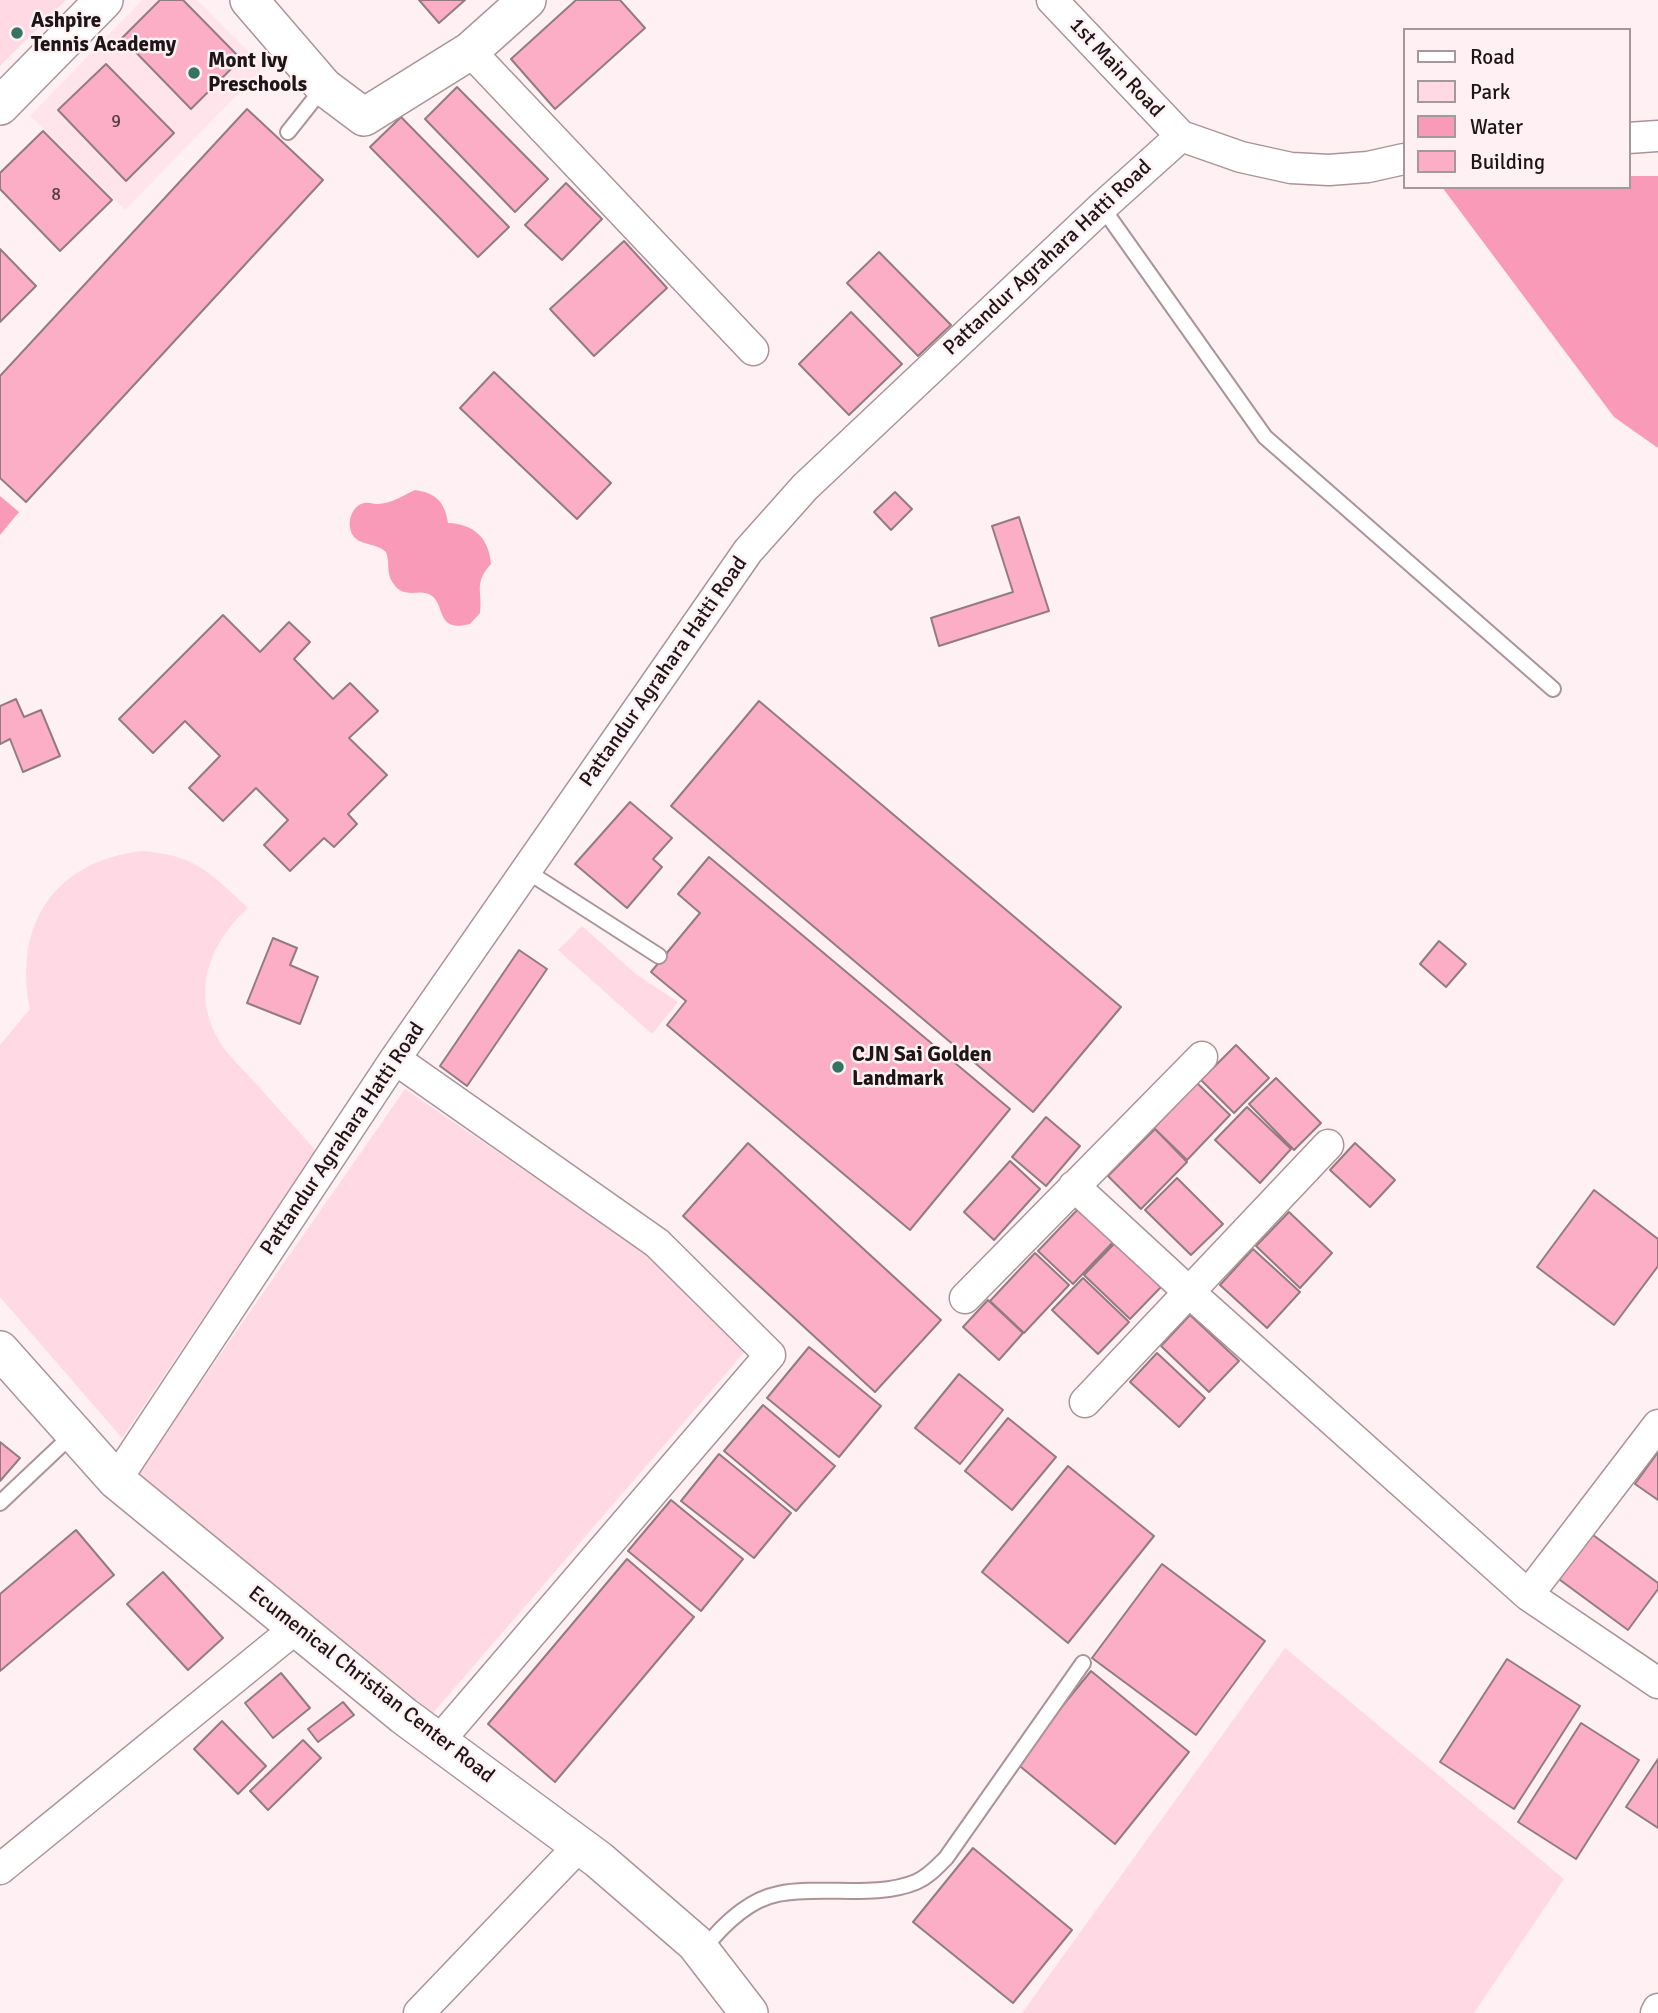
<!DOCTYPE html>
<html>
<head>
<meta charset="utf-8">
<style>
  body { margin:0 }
  #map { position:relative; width:1658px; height:2013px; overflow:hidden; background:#fff0f4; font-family:Signika,sans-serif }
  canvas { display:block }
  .legend { position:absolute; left:1403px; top:28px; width:228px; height:161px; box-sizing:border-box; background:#fff0f4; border:2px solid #a5989c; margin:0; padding:9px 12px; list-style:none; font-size:21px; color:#1d1517 }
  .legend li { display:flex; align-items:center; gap:14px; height:35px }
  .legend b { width:35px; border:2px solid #a5989c }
</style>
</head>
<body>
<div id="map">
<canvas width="1658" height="2013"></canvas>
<ul class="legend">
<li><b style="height:9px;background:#fff"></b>Road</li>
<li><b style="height:19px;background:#ffdae4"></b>Park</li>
<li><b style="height:19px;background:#f99ab8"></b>Water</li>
<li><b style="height:19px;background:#fbaec5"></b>Building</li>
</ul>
</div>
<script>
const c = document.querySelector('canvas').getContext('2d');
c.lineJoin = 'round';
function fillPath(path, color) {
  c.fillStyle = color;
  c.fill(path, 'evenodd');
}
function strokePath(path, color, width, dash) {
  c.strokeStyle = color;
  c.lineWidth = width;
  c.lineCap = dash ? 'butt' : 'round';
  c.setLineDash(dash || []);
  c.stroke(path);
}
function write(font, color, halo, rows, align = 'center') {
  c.font = font + ' Signika,sans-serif';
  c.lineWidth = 5;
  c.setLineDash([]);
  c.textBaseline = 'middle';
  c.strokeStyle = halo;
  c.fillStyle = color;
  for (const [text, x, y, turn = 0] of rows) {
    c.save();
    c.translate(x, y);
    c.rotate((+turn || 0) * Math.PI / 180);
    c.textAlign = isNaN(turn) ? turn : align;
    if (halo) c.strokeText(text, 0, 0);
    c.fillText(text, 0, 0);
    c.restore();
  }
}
fillPath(new Path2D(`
  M142 0H197L264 67 125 210 30 116Z`), '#ffe4ec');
fillPath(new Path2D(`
  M0 0H66L0 66Z
  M142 851C196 855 210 873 248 908 205 947 189 1001 226 1051 236 1063 248 1075 259 1087 278 1108 297 1130 316 1151L122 1438 0 1297V1045L30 1009C13 924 55 861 142 851Z
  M582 926 637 975 678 1002 652 1034 558 950Z
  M405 1089 643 1251 748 1348 433 1713 137 1474Z
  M1285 1648 1564 1879 1474 2013H1022Z`), '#ffdae4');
fillPath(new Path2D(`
  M1628 176H1658V448L1614 417 1442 187H1628Z
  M415 490C436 493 445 502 448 523 474 524 489 538 491 564 473 584 483 591 480 613L470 624C436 633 445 605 432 596 420 587 405 601 393 583 386 574 390 562 386 552 377 543 364 546 355 538 346 528 349 510 361 504 368 501 372 504 378 504 390 504 404 495 415 490Z
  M0 496 19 512 0 535Z`), '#f99ab8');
const building = new Path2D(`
  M160 0H183L241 59 191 109 122 38Z
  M419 0H465L439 23Z
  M576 0H620L645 28 555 109 511 59Z
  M106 64 174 133 126 181 58 110Z
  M457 87 548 179 515 212 425 119Z
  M247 109 323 180 26 502 0 478V376Z
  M401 117 509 227 478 257 370 147Z
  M43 131 112 200 60 251 0 189V173Z
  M566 183 602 219 562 260 525 225Z
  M624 241 667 288 594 356 550 309Z
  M0 249 36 286 0 322Z
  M879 252 951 325 918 356 847 283Z
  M851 312 902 364 849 415 799 364Z
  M494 372 611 483 577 519 460 408Z
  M895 492 912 509 891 530 874 512Z
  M1019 517 1049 611 939 646 931 618 1013 592 992 526Z
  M223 615 260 652 289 622 310 642 294 659 333 699 350 683 378 711 349 738 387 775 348 814 357 824 334 847 324 838 290 871 264 845 288 820 256 788 223 821 189 788 220 756 185 721 153 753 119 719Z
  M16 699 24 717 41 710 60 756 23 772 10 739 0 744V706Z
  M759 701 1121 1007 1033 1112 671 806Z
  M630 802 672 838 653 859 662 867 627 908 575 864Z
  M709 857 1010 1109 910 1230 667 1025 686 1001 651 972 700 913 678 894Z
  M273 938 297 948 290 965 318 977 300 1024 247 1003Z
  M1439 941 1466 964 1446 987 1420 964Z
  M519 950 547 969 467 1086 440 1066Z
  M1236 1045 1269 1078 1234 1113 1201 1080Z
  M1276 1078 1321 1123 1294 1150 1249 1104Z
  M1197 1083 1230 1115 1187 1160 1154 1128Z
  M1247 1107 1291 1149 1260 1183 1215 1140Z
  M1046 1117 1080 1146 1046 1186 1012 1157Z
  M1155 1129 1187 1162 1141 1209 1108 1176Z
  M748 1143 941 1320 875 1392 683 1216Z
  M1355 1143 1395 1180 1370 1207 1330 1170Z
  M1010 1161 1040 1189 994 1240 964 1212Z
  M1177 1178 1223 1224 1191 1255 1145 1210Z
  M1594 1190 1658 1239V1266L1614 1325 1537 1267Z
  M1080 1207 1115 1240 1073 1284 1038 1251Z
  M1289 1212 1332 1253 1300 1288 1256 1246Z
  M1115 1243 1161 1287 1130 1319 1084 1275Z
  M1253 1249 1300 1292 1267 1328 1220 1285Z
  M1035 1253 1069 1285 1024 1333 990 1301Z
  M1083 1278 1129 1322 1098 1354 1052 1310Z
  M988 1300 1023 1333 999 1360 963 1327Z
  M1190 1315 1239 1361 1209 1392 1161 1346Z
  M809 1347 881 1406 839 1457 767 1398Z
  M1157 1353 1205 1398 1179 1427 1130 1382Z
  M959 1374 1003 1410 960 1464 915 1428Z
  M763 1405 835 1466 796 1511 724 1451Z
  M1008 1418 1056 1457 1012 1510 965 1471Z
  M0 1442 20 1458 0 1481Z
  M1658 1452V1500L1635 1484Z
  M719 1454 791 1513 754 1558 681 1501Z
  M1068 1466 1154 1536 1068 1643 982 1572Z
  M671 1500 743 1559 701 1611 628 1551Z
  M76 1530 114 1575 0 1671V1594Z
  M1589 1532 1658 1583V1589L1628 1630 1556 1577Z
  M627 1559 694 1617 555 1782 488 1724Z
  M1162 1564 1265 1641 1196 1735 1092 1658Z
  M163 1572 223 1638 188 1670 127 1604Z
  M1507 1659 1580 1706 1514 1809 1440 1762Z
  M1091 1671 1189 1752 1115 1844 1016 1763Z
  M281 1673 310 1708 273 1738 245 1703Z
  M343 1702 354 1715 318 1742 308 1729Z
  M222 1721 266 1766 238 1794 194 1749Z
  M1581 1723 1639 1760 1576 1859 1518 1822Z
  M303 1740 321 1758 268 1810 250 1791Z
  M1658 1759V1828L1626 1807Z
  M973 1848 1072 1930 1013 2003 913 1922Z`);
fillPath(building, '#fbaec5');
strokePath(building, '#927c82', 2);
const service = new Path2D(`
  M288 132 323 88
  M1102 207 1265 437 1553 689
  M525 870 659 956
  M0 1503 73 1434
  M702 1951C720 1928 747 1900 778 1894 821 1885 875 1899 916 1882 928 1877 937 1867 946 1858L1083 1663`);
const minor = new Path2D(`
  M1052 0 1181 136 1241 157 1291 168 1329 170 1368 167 1404 159
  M470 51 753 350
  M1628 138 1658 136
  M395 1059 657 1243 770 1355 439 1741
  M1074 1186 1189 1292 1528 1595
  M965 1298 1202 1057
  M1085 1402 1328 1145
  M1658 1425 1528 1595 1658 1683
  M116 1480 395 1059 748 551 805 487 1102 207 1181 136
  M0 1869 296 1628
  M419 2013 579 1846
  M1656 2013 1658 2009`);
const tertiary = new Path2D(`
  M249 0 324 87 364 117 470 51 527 0
  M0 106 104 0
  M0 1350 116 1480 404 1716 599 1860 695 1943 749 2013`);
strokePath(service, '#aa9399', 18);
strokePath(minor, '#aa9399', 33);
strokePath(tertiary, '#aa9399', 40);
strokePath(service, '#fff', 14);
strokePath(minor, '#fff', 30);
strokePath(tertiary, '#fff', 37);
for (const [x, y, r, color] of [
  [17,33,7,"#357463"],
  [194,73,7,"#357463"],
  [838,1067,7,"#357463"]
]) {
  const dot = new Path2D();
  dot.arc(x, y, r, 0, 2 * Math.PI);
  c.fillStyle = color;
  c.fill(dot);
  strokePath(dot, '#fff0f4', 2.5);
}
write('18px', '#543b42', null, [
  ["9",116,122],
  ["8",56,195]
]);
write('bold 21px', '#1d1517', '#fff0f4', [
  ["Ashpire",31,21],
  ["Tennis Academy",31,45],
  ["Mont Ivy",208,61],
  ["Preschools",208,85],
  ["CJN Sai Golden",852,1055],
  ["Landmark",852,1079]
], 'left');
write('21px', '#1d1517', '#fff0f4', [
  ["1st Main Road",1116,68,47],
  ["Pattandur Agrahara Hatti Road",1048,258,-43],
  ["Pattandur Agrahara Hatti Road",664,672,-55],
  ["Pattandur Agrahara Hatti Road",343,1139,-56],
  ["Ecumenical Christian Center Road",371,1685,38]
]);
</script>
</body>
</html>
